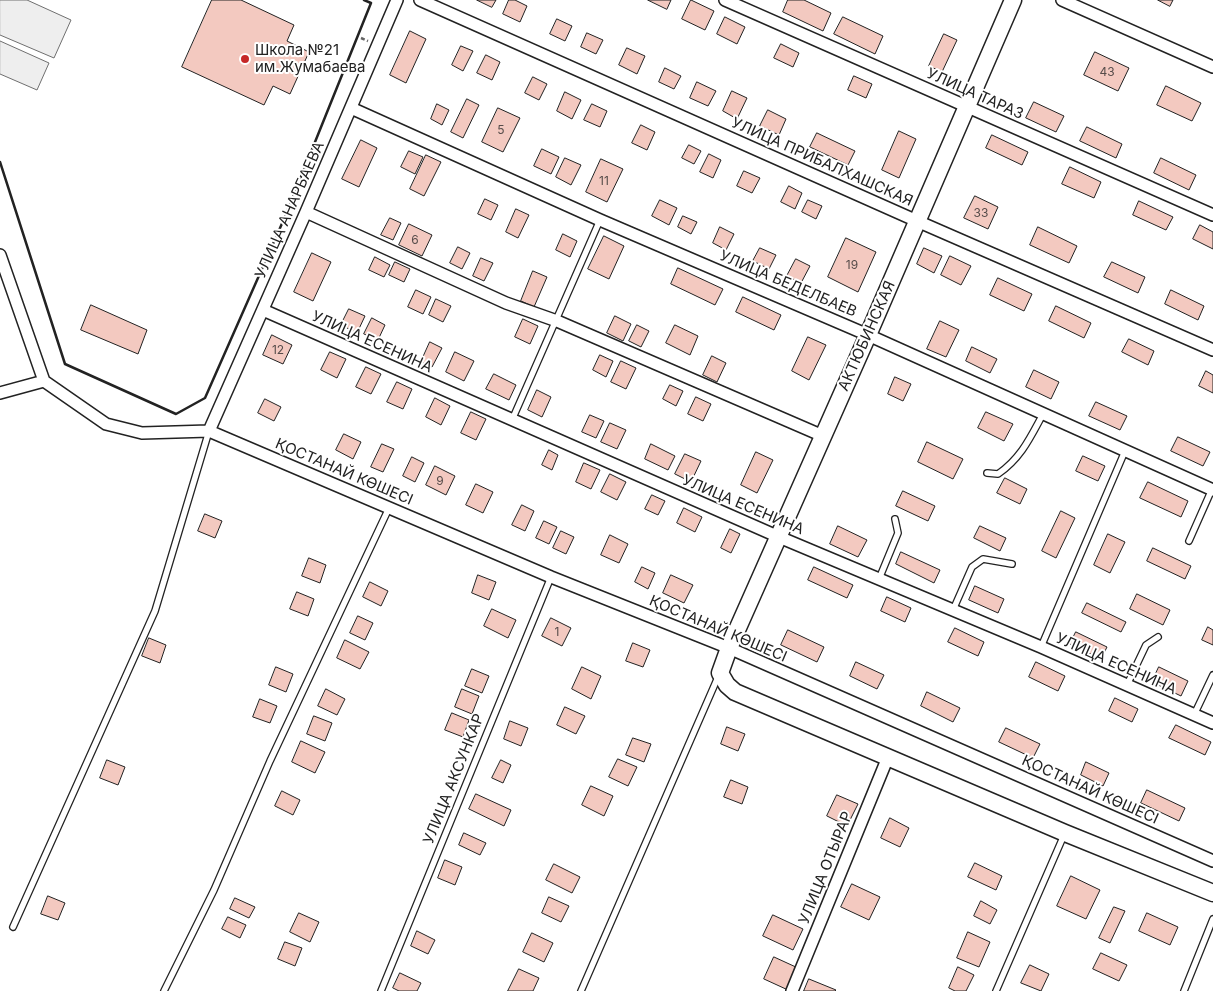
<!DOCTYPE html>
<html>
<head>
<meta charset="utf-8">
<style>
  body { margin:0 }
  canvas { display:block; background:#fff }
</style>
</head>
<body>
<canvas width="1213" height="991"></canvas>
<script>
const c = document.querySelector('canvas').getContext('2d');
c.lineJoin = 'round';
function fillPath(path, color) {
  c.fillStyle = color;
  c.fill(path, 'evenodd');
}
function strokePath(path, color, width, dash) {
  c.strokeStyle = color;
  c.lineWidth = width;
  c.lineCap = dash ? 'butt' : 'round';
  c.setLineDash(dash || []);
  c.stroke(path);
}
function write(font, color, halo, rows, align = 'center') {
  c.font = font + ' Inter,sans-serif';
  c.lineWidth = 4;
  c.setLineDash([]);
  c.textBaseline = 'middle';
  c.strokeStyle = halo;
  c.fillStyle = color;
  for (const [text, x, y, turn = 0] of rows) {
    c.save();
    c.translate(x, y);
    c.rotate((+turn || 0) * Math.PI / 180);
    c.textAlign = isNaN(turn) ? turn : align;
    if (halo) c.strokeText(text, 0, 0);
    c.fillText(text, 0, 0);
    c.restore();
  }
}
const green = new Path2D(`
  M0 0H27L71 20 54 58 0 35Z
  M0 41 49 63 37 90 0 74Z`);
fillPath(green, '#eee');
strokePath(green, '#6f6f6f', 1);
const building = new Path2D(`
  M212 0H241L294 25 287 41 309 52 290 94 273 86 264 105 182 67Z
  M477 0H496L492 7Z
  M509 0H515L527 6 520 22 503 14Z
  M648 0H671L667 9Z
  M691 0 714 11 705 30 682 19Z
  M788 0H804L831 13 823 31 783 12Z
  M1158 0H1173L1170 6Z
  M725 17 745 27 737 44 717 34Z
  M843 17 883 36 875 54 834 34Z
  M557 19 572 26 565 41 550 34Z
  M410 31 426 39 406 83 390 75Z
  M587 33 603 40 596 54 581 47Z
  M944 34 957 40 942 72 929 66Z
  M781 44 799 53 793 67 774 58Z
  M461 46 473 51 463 71 452 65Z
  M627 48 645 56 637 74 619 65Z
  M1095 52 1129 68 1118 91 1084 75Z
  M486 55 500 62 492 80 477 73Z
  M665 68 681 76 674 89 659 82Z
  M854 76 872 84 866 98 848 90Z
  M533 77 547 84 539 100 525 93Z
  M697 82 716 91 708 106 690 98Z
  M1166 86 1201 103 1192 121 1157 105Z
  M732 91 747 98 737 119 723 111Z
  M565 92 581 100 572 119 557 111Z
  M467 99 479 105 463 138 451 132Z
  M1034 102 1064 116 1056 132 1026 118Z
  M437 104 449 110 442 125 431 119Z
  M592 104 607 111 600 127 584 120Z
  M498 108 520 118 503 152 482 142Z
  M768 110 786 119 779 135 760 126Z
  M641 125 655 132 647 150 632 143Z
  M1087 127 1122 144 1116 158 1080 141Z
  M899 131 916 139 899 178 882 170Z
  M817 133 855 151 848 165 810 147Z
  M992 135 1028 152 1022 165 986 148Z
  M361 140 377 148 359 187 342 179Z
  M689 145 701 151 694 164 682 158Z
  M542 149 559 157 551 174 534 166Z
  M409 151 423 157 415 174 401 167Z
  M709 154 721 160 713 178 700 172Z
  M426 155 441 162 424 196 410 189Z
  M565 158 581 165 571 185 556 177Z
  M1161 158 1196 175 1189 190 1154 173Z
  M601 159 623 169 607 202 586 192Z
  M1070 167 1101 182 1094 198 1062 184Z
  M744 171 760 178 752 193 737 186Z
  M789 186 802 193 795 209 781 202Z
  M975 196 998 207 988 229 964 218Z
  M485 199 498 205 491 220 478 214Z
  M660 200 677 208 669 225 652 216Z
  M808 200 822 206 816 219 802 212Z
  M1139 201 1173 217 1166 230 1133 215Z
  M516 209 529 215 518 238 506 232Z
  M683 216 697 222 691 234 678 227Z
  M390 218 401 223 393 240 381 235Z
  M409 224 432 235 422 256 399 245Z
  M1200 225 1213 232V249L1193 239Z
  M720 227 734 234 726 250 713 243Z
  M1038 227 1077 246 1069 263 1030 245Z
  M563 234 577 241 570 257 556 250Z
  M604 236 624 246 609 279 588 269Z
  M846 238 876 252 858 292 828 277Z
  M458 247 470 253 462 269 450 263Z
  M760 248 776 255 769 269 753 261Z
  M924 248 942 256 934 273 917 264Z
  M312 253 331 262 313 301 294 292Z
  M950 256 971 266 961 285 941 275Z
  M375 257 390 265 384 277 369 270Z
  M481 258 493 263 484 281 473 276Z
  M796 259 810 266 801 283 787 276Z
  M395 262 410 269 404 282 389 275Z
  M1112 262 1145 277 1138 293 1104 277Z
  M678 268 723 289 715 305 671 284Z
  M533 271 547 277 534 307 521 301Z
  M998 278 1032 294 1024 311 990 295Z
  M416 290 431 297 423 314 408 307Z
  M1171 290 1204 306 1198 320 1165 304Z
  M743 297 781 315 774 330 736 312Z
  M436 299 451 306 443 322 429 315Z
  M91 305 147 330 138 354 81 330Z
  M1056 306 1091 323 1084 338 1049 321Z
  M349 309 365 316 357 333 341 325Z
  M615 316 631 324 623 341 607 333Z
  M372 318 385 325 378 340 364 334Z
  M523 319 538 326 530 344 515 337Z
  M940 321 959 330 946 357 927 349Z
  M637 325 649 331 641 347 629 341Z
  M675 325 698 336 690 355 666 343Z
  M272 335 292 345 283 364 263 355Z
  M808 337 826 345 809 380 792 371Z
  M1129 339 1154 351 1148 365 1122 352Z
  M430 342 442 348 432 367 421 362Z
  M972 347 997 359 990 373 966 361Z
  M330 352 346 359 337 378 321 370Z
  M455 352 474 361 464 381 446 372Z
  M600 355 613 361 606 377 593 370Z
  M712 356 726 363 717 382 703 375Z
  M621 361 636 368 626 389 611 382Z
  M366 367 381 374 371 394 356 387Z
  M1034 370 1059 382 1051 399 1026 387Z
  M1206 371 1213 375V393L1199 386Z
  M494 374 516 385 509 400 486 389Z
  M895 377 911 384 903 401 888 394Z
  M397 382 412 389 403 409 387 402Z
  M670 385 683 391 676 406 663 399Z
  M537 390 551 397 542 417 528 410Z
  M696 397 711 404 703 421 688 414Z
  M435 398 450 406 441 425 426 417Z
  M265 399 281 407 274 421 258 413Z
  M1096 402 1127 416 1120 430 1089 416Z
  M471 412 486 419 476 440 461 433Z
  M986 412 1013 424 1004 441 978 428Z
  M590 415 604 421 596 438 582 432Z
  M610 423 626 430 617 449 601 442Z
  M344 434 361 442 353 459 336 450Z
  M1178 437 1210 452 1203 466 1171 451Z
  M927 442 963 459 953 479 918 462Z
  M382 444 394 449 383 472 371 467Z
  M651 444 675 456 668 470 645 459Z
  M549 450 558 455 552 470 542 465Z
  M756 452 773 460 757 493 741 485Z
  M685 454 701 461 691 482 675 474Z
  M1083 456 1105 466 1098 481 1076 471Z
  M412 457 424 463 415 482 403 476Z
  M584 463 600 470 591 489 576 482Z
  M435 466 455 476 446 495 426 485Z
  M610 474 626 482 617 500 601 492Z
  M1005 478 1027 489 1020 504 997 493Z
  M1148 482 1188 501 1181 517 1140 498Z
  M476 484 493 492 483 513 466 505Z
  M903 491 935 506 928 521 896 506Z
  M652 495 665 501 658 515 645 509Z
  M522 505 534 511 525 531 512 525Z
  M684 508 702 517 695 532 677 523Z
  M1061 511 1075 518 1056 558 1042 551Z
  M205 514 222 521 215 538 198 531Z
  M544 521 557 527 549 544 536 538Z
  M838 526 867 540 858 557 830 544Z
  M980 526 1006 538 1000 551 974 538Z
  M730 529 740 534 731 553 721 548Z
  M561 531 574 537 566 554 553 548Z
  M1108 534 1125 542 1110 573 1094 565Z
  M610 535 628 544 619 563 601 555Z
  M1153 548 1191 566 1185 579 1147 561Z
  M901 552 940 570 934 583 896 564Z
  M309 558 326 565 320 583 302 576Z
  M642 567 655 573 648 589 635 582Z
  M814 567 853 585 847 598 808 580Z
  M478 575 496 582 489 600 472 593Z
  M671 575 693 585 684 603 663 593Z
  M370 582 388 591 381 606 363 597Z
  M975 586 1004 599 998 613 969 600Z
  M297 592 314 599 308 616 290 609Z
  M1137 594 1170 610 1163 625 1130 609Z
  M887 597 911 608 905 622 881 611Z
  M1087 603 1126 622 1121 632 1082 613Z
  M492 609 516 620 508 638 484 626Z
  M358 616 373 623 365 640 350 633Z
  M551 618 571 628 562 646 542 636Z
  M1208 627 1213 630V645L1202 640Z
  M955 628 984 642 978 656 948 642Z
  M788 630 824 647 817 662 781 645Z
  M1076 632 1107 647 1101 659 1070 644Z
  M149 638 166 645 160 663 142 656Z
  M345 640 369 652 360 669 337 658Z
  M633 643 650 650 643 667 626 661Z
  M856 662 884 675 877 689 850 676Z
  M1036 662 1065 676 1058 691 1029 677Z
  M276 667 293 674 286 692 269 685Z
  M582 667 601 676 591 699 572 689Z
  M1159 667 1188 681 1181 696 1152 682Z
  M472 669 489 676 482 693 465 686Z
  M326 689 345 699 337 715 318 706Z
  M462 689 479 696 472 714 455 707Z
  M927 692 960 708 953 722 921 706Z
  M1115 698 1138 709 1132 722 1109 711Z
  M260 699 277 706 270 723 253 717Z
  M565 707 585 716 576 734 557 725Z
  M452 713 469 720 463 737 445 730Z
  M314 716 332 723 325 741 307 734Z
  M510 721 528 728 521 746 504 739Z
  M1176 725 1211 742 1205 755 1169 738Z
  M727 727 745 734 738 751 721 744Z
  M1006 728 1040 744 1033 758 999 742Z
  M633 738 651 744 644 762 626 755Z
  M301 741 325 752 315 773 292 762Z
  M618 759 637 767 628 786 609 777Z
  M107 760 125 767 118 785 100 778Z
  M501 760 511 765 503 783 492 778Z
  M1086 762 1109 773 1103 786 1081 775Z
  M731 780 748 787 742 804 724 797Z
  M591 786 613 796 604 816 582 805Z
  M1147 790 1185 808 1179 821 1141 803Z
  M282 791 300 800 293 815 275 806Z
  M476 794 511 810 504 826 469 809Z
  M837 795 858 804 847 826 827 816Z
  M890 818 909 828 900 847 881 838Z
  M464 833 486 843 480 855 459 845Z
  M445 860 462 867 455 885 438 878Z
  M975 863 1002 876 996 890 968 877Z
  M554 864 580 877 572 893 546 880Z
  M1071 876 1100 890 1086 919 1057 906Z
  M852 884 880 897 869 920 841 907Z
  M48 896 65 903 58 920 41 914Z
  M549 897 569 906 561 922 542 913Z
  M235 898 255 907 249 918 230 909Z
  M981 901 997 910 990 924 974 916Z
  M1114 907 1125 911 1110 943 1099 938Z
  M299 913 319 922 310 942 290 932Z
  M1147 913 1178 927 1170 945 1139 931Z
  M773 915 803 929 793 950 763 936Z
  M228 917 246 925 240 938 222 929Z
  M417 931 435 940 428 954 411 946Z
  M968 932 990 942 979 967 957 958Z
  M532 933 553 943 544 962 523 952Z
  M285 942 302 948 295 966 278 959Z
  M1101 953 1127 965 1119 981 1093 969Z
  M774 957 798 968 788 990 764 979Z
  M1030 965 1049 974 1041 991 1021 983Z
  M958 967 974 975 966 991H955L949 988Z
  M519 969 539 978 533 991H508Z
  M400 973 421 983 417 991H399L393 988Z
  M809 979 836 990 835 991H804Z`);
fillPath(building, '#f3c9c0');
strokePath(building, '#222', 1);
const lane = new Path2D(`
  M512 420 600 220
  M987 473 998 474C1021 458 1030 438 1043 414
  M1189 541 1212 489
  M879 579 898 533 895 519
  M953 610 972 567 983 559 1012 564
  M1041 647 1125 451
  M1127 685 1146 645 1158 637
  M1194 715 1213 675
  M13 927 155 611 209 431
  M164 991 214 890 270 761 389 508
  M381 991 551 577
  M581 991 718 677
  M996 991 1064 835
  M1184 991 1213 919`);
const street = new Path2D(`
  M420 0 917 221 1213 350
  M725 0 1213 215
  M1062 0 1213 67
  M351 108 600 220 868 335 1213 490
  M306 212 506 303 557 321 823 436
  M0 255 44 381 106 424 142 433 209 431 551 577 729 648 1213 861
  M263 310 779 537 1041 647 1213 723
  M0 393 44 381
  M209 431 306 212 397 0
  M792 991 888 757`);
const secondary = new Path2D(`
  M1013 0 868 335 729 648 720 673 727 685 735 692 1065 833 1213 893`);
strokePath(lane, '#222', 8);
strokePath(street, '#222', 14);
strokePath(secondary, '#222', 19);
strokePath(new Path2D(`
  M361 38 368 41`), '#646464', 2.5, [4, 2.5]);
strokePath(lane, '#fff', 5.5);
strokePath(street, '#fff', 11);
strokePath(secondary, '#fff', 16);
strokePath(new Path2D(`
  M0 162 65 364 176 414 205 398 284 219 371 3 364 0`), '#222', 2.5);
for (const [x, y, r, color] of [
  [245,59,5,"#c62828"]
]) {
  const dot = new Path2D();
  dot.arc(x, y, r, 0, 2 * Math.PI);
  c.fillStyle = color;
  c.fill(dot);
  strokePath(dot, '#fff', 2);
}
write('12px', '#564c4a', null, [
  ["43",1107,72],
  ["5",501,130],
  ["11",604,181],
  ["33",981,213],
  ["6",415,240],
  ["19",852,265],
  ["12",278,350],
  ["9",440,481],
  ["1",557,632]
]);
write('15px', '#222', '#fff', [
  ["Школа №21",255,50],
  ["им.Жумабаева",255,67]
], 'left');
write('15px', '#222', '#fff', [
  ["УЛИЦА ТАРАЗ",975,94,24],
  ["УЛИЦА ПРИБАЛХАШСКАЯ",822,162,24],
  ["УЛИЦА АНАРБАЕВА",290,210,-66],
  ["УЛИЦА БЕДЕЛБАЕВ",788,284,23],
  ["АКТЮБИНСКАЯ",867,336,-66],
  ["УЛИЦА ЕСЕНИНА",372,342,24],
  ["ҚОСТАНАЙ КӨШЕСІ",344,472,23],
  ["УЛИЦА ЕСЕНИНА",743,505,23],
  ["ҚОСТАНАЙ КӨШЕСІ",718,629,23],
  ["УЛИЦА ЕСЕНИНА",1116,664,24],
  ["УЛИЦА АКСУНКАР",454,779,-68],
  ["ҚОСТАНАЙ КӨШЕСІ",1090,790,24],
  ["УЛИЦА ОТЫРАР",826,868,-68]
]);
</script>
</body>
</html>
